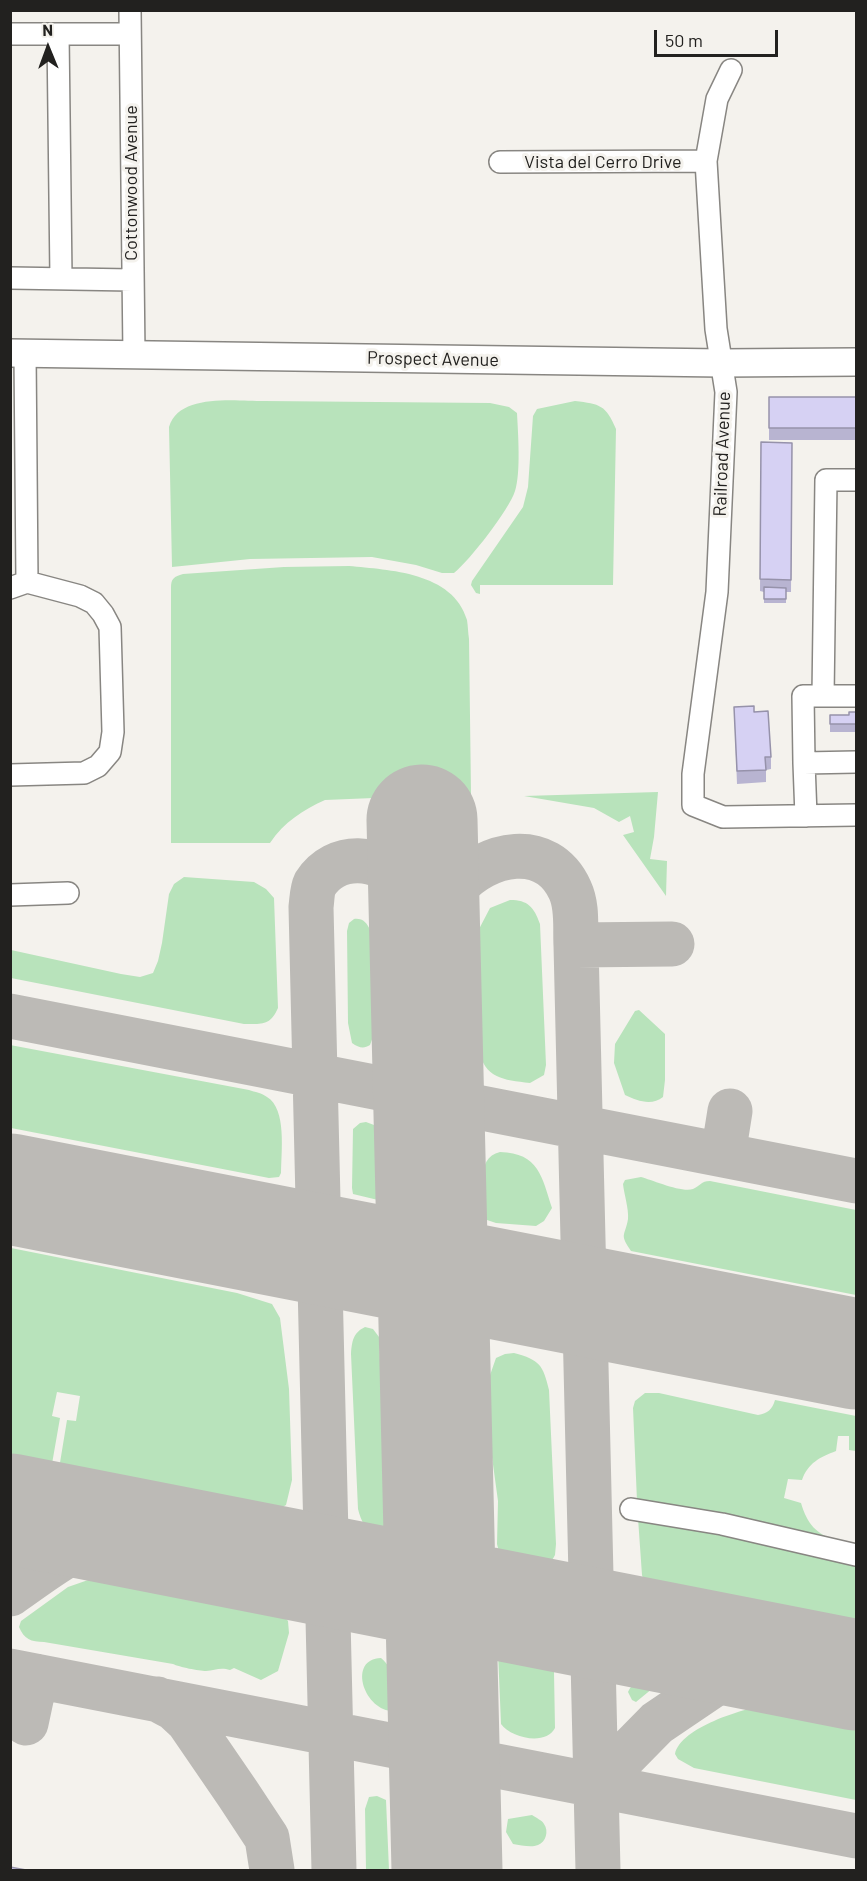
<!DOCTYPE html>
<html>
<head>
<meta charset="utf-8">
<style>
  body { margin:0 }
  #map { position:relative; width:867px; height:1881px; overflow:hidden; background:#f4f2ed; font-family:Barlow,sans-serif }
  canvas { display:block }
  .frame { position:absolute; inset:0; border:12px solid #22211f; pointer-events:none }
  .north { position:absolute; left:18px; top:18px; width:60px; height:60px; -webkit-text-stroke:4px #f4f2ed; paint-order:stroke; rotate:359deg; font-size:16px; font-weight:700; line-height:24px; text-align:center; color:#22211f }
  .north::after { content:''; display:block; margin:auto; width:21px; height:27px; background:#22211f; clip-path:polygon(50% 0,100% 100%,50% 72%,0 100%) }
  .scale { position:absolute; left:654px; top:30px; width:124px; height:27px; box-sizing:border-box; border:3px solid #22211f; border-top:0; padding-left:8px; font-size:18px; line-height:21px; white-space:nowrap; color:#22211f; -webkit-text-stroke:4px #f4f2ed; paint-order:stroke }
</style>
</head>
<body>
<div id="map">
<canvas width="867" height="1881"></canvas>
<div class="frame"></div>
<div class="north">N</div>
<div class="scale">50 m</div>
</div>
<script>
const c = document.querySelector('canvas').getContext('2d');
c.lineJoin = 'round';
function fillPath(path, color) {
  c.fillStyle = color;
  c.fill(path, 'evenodd');
}
function strokePath(path, color, width, dash) {
  c.strokeStyle = color;
  c.lineWidth = width;
  c.lineCap = dash ? 'butt' : 'round';
  c.setLineDash(dash || []);
  c.stroke(path);
}
function write(font, color, halo, rows, align = 'center') {
  c.font = font + ' Barlow,sans-serif';
  c.lineWidth = 6;
  c.setLineDash([]);
  c.textBaseline = 'middle';
  c.strokeStyle = halo;
  c.fillStyle = color;
  for (const [text, x, y, turn = 0] of rows) {
    c.save();
    c.translate(x, y);
    c.rotate((+turn || 0) * Math.PI / 180);
    c.textAlign = isNaN(turn) ? turn : align;
    if (halo) c.strokeText(text, 0, 0);
    c.fillText(text, 0, 0);
    c.restore();
  }
}
fillPath(new Path2D(`
  M264 401 490 403 509 407 517 413C518 433 521 473 515 491 509 510 470 560 454 573H442L416 565 372 557 250 559 172 567 169 427C179 393 235 401 264 401Z
  M575 401C600 404 606 405 616 429L613 585H480V594L476 593 471 585 472 581 523 507 528 487 533 416 537 409Z
  M349 566C389 570 453 572 467 620 468 626 468 633 469 639L471 794 325 800C303 810 284 822 270 843H171V588C171 578 174 577 183 574L284 567Z
  M658 792 654 837 650 859 667 861 666 896 623 835 634 832 630 816 619 822 594 808 524 796Z
  M184 877 254 882 266 889 274 898 278 1008C270 1026 262 1024 244 1024L11 978V950L121 974 140 977 153 973 158 961 162 943 169 894 174 884Z
  M510 900C528 900 534 907 540 924L546 1065 544 1075 530 1083C503 1080 484 1078 479 1049L478 931 490 908Z
  M354 919C363 918 367 923 370 930L374 1034 370 1045C364 1049 359 1048 352 1043L348 1023 347 931 349 923Z
  M639 1010 665 1034V1080L663 1097C652 1106 637 1101 625 1095L614 1063 615 1044 635 1011Z
  M10 1045 249 1090C255 1092 262 1093 267 1097 287 1109 281 1152 281 1173L279 1177 269 1178 11 1128Z
  M366 1122 374 1125 378 1134 381 1199 378 1200 353 1194 352 1188 353 1129 360 1123Z
  M500 1152C539 1153 542 1177 552 1208L544 1221 536 1226 496 1223 487 1220 485 1215C484 1195 474 1158 500 1152Z
  M641 1177C652 1180 682 1193 693 1189 700 1186 701 1181 710 1181L856 1210V1295L631 1251C619 1233 625 1237 628 1219 629 1209 624 1194 623 1184L625 1180Z
  M11 1248 237 1293 272 1304 280 1318 289 1389 292 1480 286 1505 275 1511 262 1514 206 1511 57 1481 67 1420 76 1421 80 1396 57 1392 52 1416 60 1418 49 1481 11 1473Z
  M365 1327 373 1329 379 1337 383 1436 388 1514V1530L383 1538H378C366 1532 361 1521 358 1509L351 1354C352 1341 353 1333 365 1327Z
  M514 1353C540 1360 543 1365 549 1390L556 1544 555 1555 550 1564 541 1569 509 1566 501 1560 497 1544 498 1501 491 1450 489 1378 496 1358 505 1354Z
  M645 1393H659L758 1415C768 1413 772 1410 775 1400L856 1416V1451L849 1450V1436H838L836 1451C820 1457 808 1463 802 1480L788 1479 784 1498 801 1503C807 1523 816 1535 837 1540L637 1501 633 1408 635 1401Z
  M638 1518 856 1560V1637L666 1597 652 1590 644 1582 642 1575Z
  M118 1575 146 1576 261 1599 278 1609 288 1621 289 1633 278 1671 261 1680 234 1668 230 1670C221 1667 215 1670 206 1671 199 1671 179 1667 173 1664L44 1642C31 1642 24 1639 19 1627L21 1621 68 1587 91 1579Z
  M503 1647C522 1648 546 1654 554 1672L555 1728C546 1746 511 1738 501 1724L498 1652Z
  M381 1658C395 1669 398 1692 395 1708L391 1711C363 1708 348 1659 381 1658Z
  M661 1675 665 1676 664 1679 636 1702 632 1700 628 1692C634 1679 649 1677 661 1675Z
  M766 1705H801L856 1714V1800L694 1768 678 1759 675 1754C681 1727 743 1709 766 1705Z
  M377 1796 386 1800 389 1870H366L365 1809 369 1797Z
  M532 1815C536 1818 542 1820 544 1824 549 1831 546 1842 538 1845 531 1848 521 1845 513 1844L506 1832 508 1819Z`), '#b8e3bb');
strokePath(new Path2D(`
  M425 945C433 925 441 905 455 888 486 852 547 839 570 890 578 907 575 927 576 945L598 1870
  M576 945 672 944
  M10 1016 856 1181
  M723 1155 730 1111
  M10 1192 18 1193
  M10 1594C44 1571 80 1539 123 1536L317 1573
  M10 1671 856 1836
  M157 1699 174 1708 188 1721 238 1794 267 1838 272 1870
  M26 1723 36 1676
  M596 1785 657 1723 756 1656
  M334 1870 311 907C312 900 312 890 315 884 335 852 381 854 402 884 414 902 419 925 425 945`), '#bcbab6', 45);
strokePath(new Path2D(`
  M422 820 447 1870
  M10 1189 856 1354
  M10 1509 856 1675`), '#bcbab6', 111);
const minor = new Path2D(`
  M130 10 134 355
  M10 34H130
  M58 34 61 278
  M731 70 717 99 706 161 716 329 726 392 717 592 693 774V805L723 817 856 815
  M500 162 706 161
  M10 278 132 280
  M25 353 27 582
  M10 588 27 582 80 596 94 603 103 614 110 627 113 732 110 752 98 766 84 773 10 775
  M823 696 826 480H856
  M804 763 803 696H856
  M806 816 804 763 856 762
  M10 895 68 893
  M631 1509 722 1524 856 1555`);
const major = new Path2D(`
  M10 353 721 363 856 362`);
strokePath(minor, '#888682', 24);
strokePath(major, '#888682', 30);
strokePath(minor, '#fff', 21);
strokePath(major, '#fff', 27);
fillPath(new Path2D(`
  M769 397H856V440H769Z
  M761 442 792 443 791 592H786V603H764V592L760 591Z
  M734 707 754 712 771 757V769L766 770V782L737 784Z
  M856 712V732H830V715H849Z`), '#b8b4d1');
const building = new Path2D(`
  M769 397H856V428H769Z
  M761 442 792 443 791 580 760 579Z
  M764 587 786 588V599H764Z
  M754 706V712L768 711 771 757H765L766 770 737 771 734 707Z
  M849 712H856V724H830V715H849Z
  M10 1867 26 1870H10Z`);
fillPath(building, '#d6d1f3');
strokePath(building, '#9692aa', 1.5);
write('18px', '#22211f', '#f4f2ed', [
  ["Vista del Cerro Drive",603,162],
  ["Cottonwood Avenue",131,183,-90],
  ["Prospect Avenue",433,359,1],
  ["Railroad Avenue",722,454,-88]
]);
</script>
</body>
</html>
